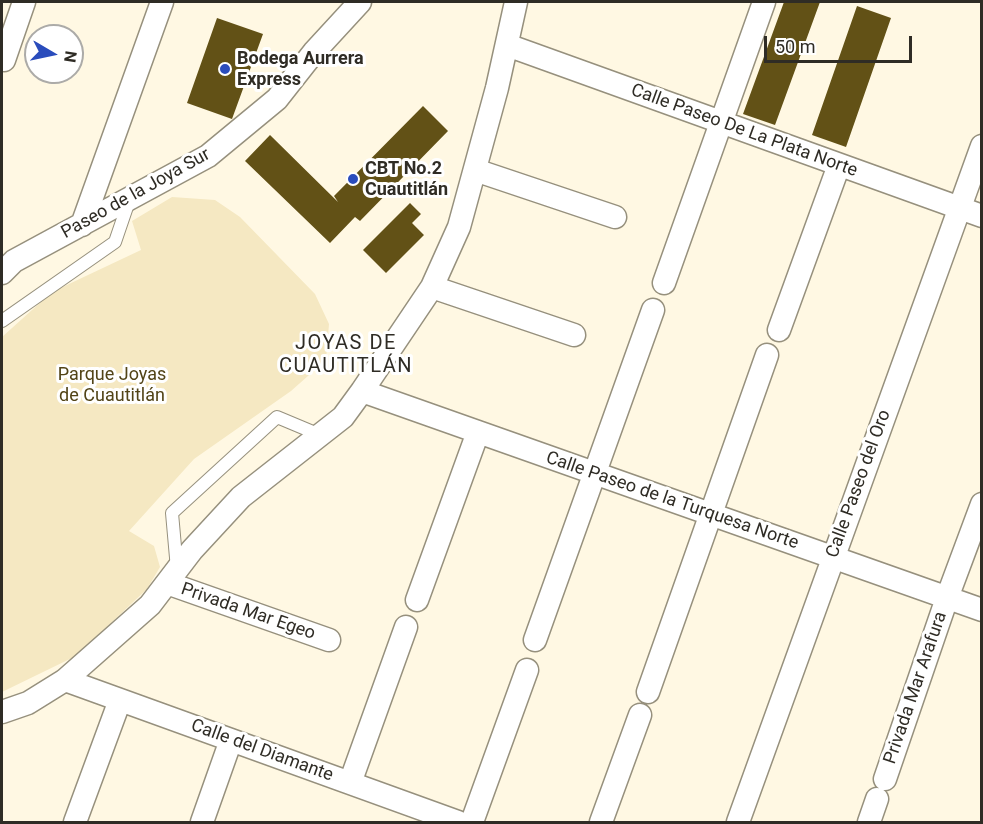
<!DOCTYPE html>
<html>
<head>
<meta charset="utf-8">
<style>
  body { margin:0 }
  #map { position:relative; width:983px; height:824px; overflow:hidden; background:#fff8e3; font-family:Roboto,sans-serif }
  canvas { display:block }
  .frame { position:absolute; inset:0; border:3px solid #2f2c25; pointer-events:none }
  .north { position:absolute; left:24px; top:24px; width:60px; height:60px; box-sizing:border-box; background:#fff; border:2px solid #acaba8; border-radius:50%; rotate:99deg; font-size:16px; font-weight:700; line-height:24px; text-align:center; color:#2f2c25 }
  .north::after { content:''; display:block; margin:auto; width:21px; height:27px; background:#2a4cbc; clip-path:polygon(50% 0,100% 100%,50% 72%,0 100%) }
  .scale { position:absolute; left:764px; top:36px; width:148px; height:27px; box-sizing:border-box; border:3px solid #2f2c25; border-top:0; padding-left:8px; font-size:18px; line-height:21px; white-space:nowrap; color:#2f2c25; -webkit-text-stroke:4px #fff; paint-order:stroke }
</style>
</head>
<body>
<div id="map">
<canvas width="983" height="824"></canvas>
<div class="frame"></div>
<div class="north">N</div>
<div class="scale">50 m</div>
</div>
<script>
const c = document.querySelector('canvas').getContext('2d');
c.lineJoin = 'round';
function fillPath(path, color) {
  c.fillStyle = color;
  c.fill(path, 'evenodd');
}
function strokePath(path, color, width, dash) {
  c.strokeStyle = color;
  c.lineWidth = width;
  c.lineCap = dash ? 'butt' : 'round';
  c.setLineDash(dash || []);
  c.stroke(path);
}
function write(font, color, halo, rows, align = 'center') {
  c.font = font + ' Roboto,sans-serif';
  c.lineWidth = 6;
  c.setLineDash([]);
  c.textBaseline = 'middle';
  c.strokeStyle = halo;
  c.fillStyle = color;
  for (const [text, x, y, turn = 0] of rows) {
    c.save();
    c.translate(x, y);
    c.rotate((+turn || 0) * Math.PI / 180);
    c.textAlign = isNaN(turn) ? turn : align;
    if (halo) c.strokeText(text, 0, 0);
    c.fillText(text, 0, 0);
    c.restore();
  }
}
fillPath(new Path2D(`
  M172 197 215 200 240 217 315 294 329 324 326 360 291 391 194 459 129 531 154 546 160 567 147 589 76 656 2 692V337L52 292 141 250 132 221Z`), '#f5e8c2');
fillPath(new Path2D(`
  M784 2H820L775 125 743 114Z
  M857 6 891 18 846 147 812 135Z
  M217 18 263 34 232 119 187 103Z
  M423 106 448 131 360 221 355 217 330 243 245 161 270 135 338 202 334 196Z
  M410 203 421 214 412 223 424 235 386 273 363 250Z`), '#625116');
const service = new Path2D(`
  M2 321 115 242 129 201
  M177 569 172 513 277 417 320 435`);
const minor = new Path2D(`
  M507 45 982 216
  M4 60 24 2
  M475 170 615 217
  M82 225 162 2
  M2 273 14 261 208 156 277 99 314 52 360 2
  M664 283 764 2
  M432 287 574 335
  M779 330 839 165
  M362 391 982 610
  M167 583 329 640
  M417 600 478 432
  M535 640 653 310
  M65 680 458 822
  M648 692 767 355
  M2 712 28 703 65 680 150 605 192 550 241 497 343 417 362 391 432 287 459 227 497 88 516 2
  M885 779 947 598 982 504
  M350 783 406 627
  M75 822 120 700
  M202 822 231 740
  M472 822 527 670
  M601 822 640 715
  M738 822 982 146
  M869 822 877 799`);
strokePath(service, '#96907d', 14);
strokePath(minor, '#96907d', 25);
strokePath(service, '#fff', 12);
strokePath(minor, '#fff', 22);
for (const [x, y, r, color] of [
  [225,69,6,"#2a4cbc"],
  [353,179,6,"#2a4cbc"]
]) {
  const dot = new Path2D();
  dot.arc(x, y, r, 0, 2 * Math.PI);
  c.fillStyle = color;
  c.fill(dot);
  strokePath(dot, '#fff', 2);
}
write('bold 18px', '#2f2c25', '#fff', [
  ["Bodega Aurrera",237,59],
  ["Express",237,80],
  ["CBT No.2",365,169],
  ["Cuautitlán",365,190]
], 'left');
write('18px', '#2f2c25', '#fff', [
  ["Calle Paseo De La Plata Norte",744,131,20],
  ["Paseo de la Joya Sur",136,194,-29],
  ["Calle Paseo del Oro",859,484,-70],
  ["Calle Paseo de la Turquesa Norte",672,501,19],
  ["Privada Mar Egeo",248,612,19],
  ["Privada Mar Arafura",916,688,-71],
  ["Calle del Diamante",262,751,20]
]);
write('18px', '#524417', '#fff', [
  ["Parque Joyas",112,375],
  ["de Cuautitlán",112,396]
]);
c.letterSpacing = '1.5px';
write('20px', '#2f2c25', '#fff', [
  ["JOYAS DE",346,344],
  ["CUAUTITLÁN",346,367]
]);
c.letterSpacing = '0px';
</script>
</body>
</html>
